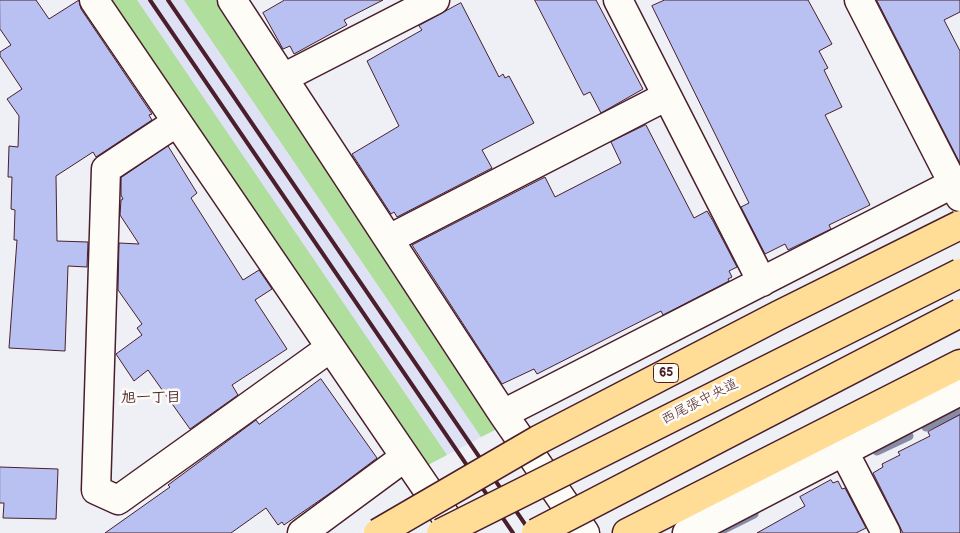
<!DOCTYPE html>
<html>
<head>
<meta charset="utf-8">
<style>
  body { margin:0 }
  canvas { display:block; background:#eff0f6 }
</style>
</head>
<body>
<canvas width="960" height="533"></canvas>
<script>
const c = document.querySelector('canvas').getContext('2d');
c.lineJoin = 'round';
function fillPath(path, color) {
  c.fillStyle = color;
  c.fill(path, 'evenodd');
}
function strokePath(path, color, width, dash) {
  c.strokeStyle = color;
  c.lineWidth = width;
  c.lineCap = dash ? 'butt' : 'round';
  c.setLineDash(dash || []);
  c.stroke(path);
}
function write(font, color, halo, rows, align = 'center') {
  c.font = font + ' "Balsamiq Sans","Klee One",sans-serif';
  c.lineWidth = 5;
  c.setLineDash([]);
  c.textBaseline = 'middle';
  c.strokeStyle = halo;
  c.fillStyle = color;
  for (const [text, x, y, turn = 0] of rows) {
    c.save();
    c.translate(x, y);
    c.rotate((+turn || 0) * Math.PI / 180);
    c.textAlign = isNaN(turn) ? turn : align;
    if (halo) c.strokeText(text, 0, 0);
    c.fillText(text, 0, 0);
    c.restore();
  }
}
fillPath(new Path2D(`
  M108 0H216L497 429 426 466Z`), '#dfe2f5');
fillPath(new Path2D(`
  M108 0H137L447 455 426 466Z
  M184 0H216L497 429 481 437Z`), '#afde9d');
strokePath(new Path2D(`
  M926 427 959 411
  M877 451 909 436
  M720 531 754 514`), '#878ba6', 9);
const building = new Path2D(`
  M0 0H36L49 19 79 0 81 9 152 114 149 115 152 120 96 157 93 152 56 176 57 241 88 242 87 267 68 266 65 351 9 348 17 240H14L15 210 11 209 12 177H8L9 146 18 147 19 116 7 99 22 89 0 56V52L11 45 0 29Z
  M285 0H383L344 20 347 25 294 54 290 46 283 49 263 13Z
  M535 0H596L643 89 601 113 590 92 584 95Z
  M665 0H808L832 44 819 51 828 68 824 70 842 107 825 115 870 205 829 225 831 229 788 250 785 244 765 254 741 207 749 203 652 6Z
  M877 0H960V12L944 20 960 51V163Z
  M461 3 499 77 503 74 505 78 509 76 534 123 482 150 492 168 397 217 394 212 391 214 352 154 399 126 367 61 422 30 419 26Z
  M646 125 694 218 707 211 713 221 737 267 729 271 732 277 728 279 729 281 663 315 661 311 537 374 534 369 502 384 412 245 545 177 555 197 621 163 611 142Z
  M168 146 197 193 191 198 243 280 259 270 272 289 255 300 287 349 232 385 238 395 190 429 148 370 134 381 116 354 142 335 137 328 142 324 118 290 119 243 139 244 120 215 121 200 123 199 121 195V178Z
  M321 379 377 458 336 489 284 525 282 522 278 525 266 508 231 533H105L170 487 168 485 256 420 259 424Z
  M960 415V533H903L873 473 883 467 882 464 900 455 898 452 930 436 928 432Z
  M0 467 58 469 56 519 3 518 4 503H0Z
  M831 480 833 483 838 481 842 489 845 488 866 528 856 533H757L805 506 800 497Z`);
fillPath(building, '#b9c1f2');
strokePath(building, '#4a1f2b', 1);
const minor = new Path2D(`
  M94 0 457 533
  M232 0 503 414 585 533
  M618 0 762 282
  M859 0 960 197
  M283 78 435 0
  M177 122 106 169 96 490 118 500 330 348
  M389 239 667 96
  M503 414 960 180
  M843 450 886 533
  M302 533 405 457
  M687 533 960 391`);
const major = new Path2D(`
  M627 533 960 364`);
strokePath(minor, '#4a1f2b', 31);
strokePath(major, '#4a1f2b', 31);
strokePath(minor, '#fdfcf7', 28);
strokePath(major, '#ffdd96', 28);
strokePath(new Path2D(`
  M150 0 513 533
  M168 0 531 533`), '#4a1f2b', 4);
const majorBridge = new Path2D(`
  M378 533 538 440 779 315 960 225
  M441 533 960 273
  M536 533 960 313`);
strokePath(majorBridge, '#4a1f2b', 31, []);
strokePath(majorBridge, '#ffdd96', 28);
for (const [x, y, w] of [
  [666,373,25]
]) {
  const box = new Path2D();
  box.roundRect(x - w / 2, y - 9.5, w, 19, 4);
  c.fillStyle = '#fdfcf7';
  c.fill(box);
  strokePath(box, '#4a1f2b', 1);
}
write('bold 12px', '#4a1f2b', null, [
  ["65",666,373]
]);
write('14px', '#4a1f2b', '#fdfcf7', [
  ["西尾張中央道",700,402,-27]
]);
write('bold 15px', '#4a1f2b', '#fdfcf7', [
  ["旭一丁目",151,398]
]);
</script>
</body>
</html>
